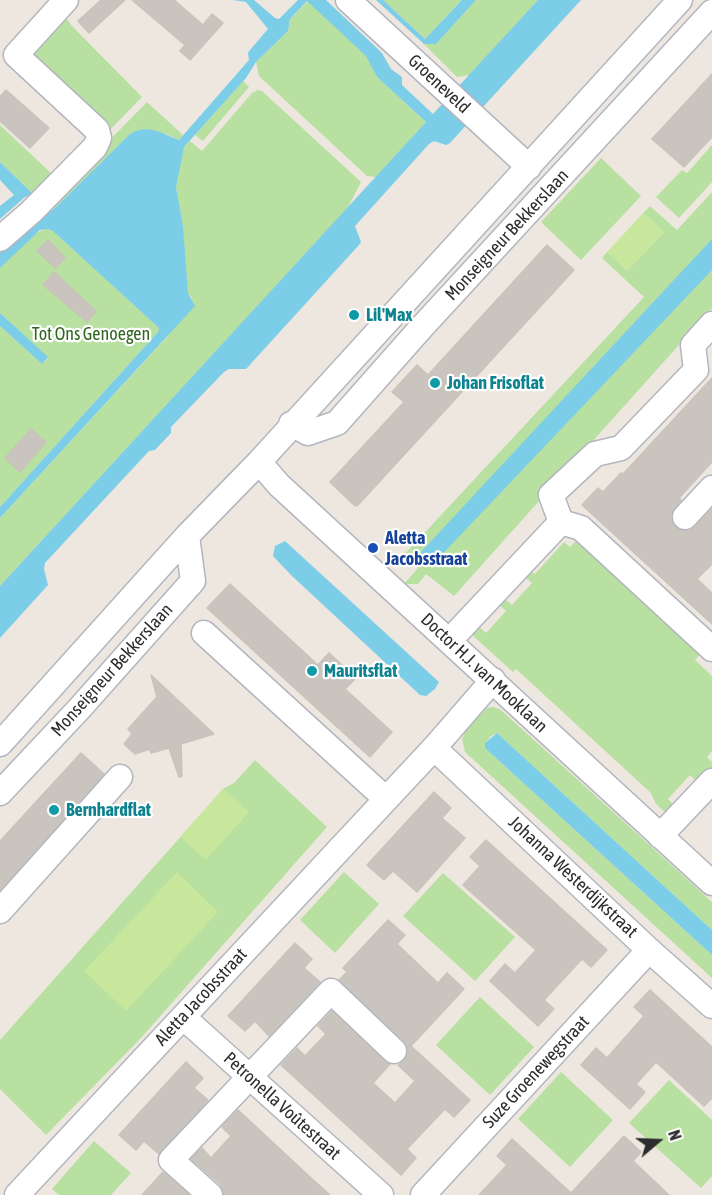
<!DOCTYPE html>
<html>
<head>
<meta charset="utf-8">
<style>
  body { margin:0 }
  #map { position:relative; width:712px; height:1195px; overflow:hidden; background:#ede7e0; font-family:"Asap Condensed",sans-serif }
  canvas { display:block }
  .north { position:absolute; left:628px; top:1111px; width:60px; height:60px; -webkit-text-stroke:4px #fff; paint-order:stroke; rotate:71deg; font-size:16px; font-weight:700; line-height:24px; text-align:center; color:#2d2d2d }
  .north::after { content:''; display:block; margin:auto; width:21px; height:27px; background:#2d2d2d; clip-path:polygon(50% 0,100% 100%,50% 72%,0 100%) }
</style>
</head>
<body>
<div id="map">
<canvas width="712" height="1195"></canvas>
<div class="north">N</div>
</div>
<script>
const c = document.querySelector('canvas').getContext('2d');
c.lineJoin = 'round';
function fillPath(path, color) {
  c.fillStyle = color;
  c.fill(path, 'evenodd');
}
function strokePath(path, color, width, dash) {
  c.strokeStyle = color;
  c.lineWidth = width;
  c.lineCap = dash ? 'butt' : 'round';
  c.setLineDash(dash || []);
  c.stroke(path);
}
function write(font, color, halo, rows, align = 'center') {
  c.font = font + ' "Asap Condensed",sans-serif';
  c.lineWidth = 4.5;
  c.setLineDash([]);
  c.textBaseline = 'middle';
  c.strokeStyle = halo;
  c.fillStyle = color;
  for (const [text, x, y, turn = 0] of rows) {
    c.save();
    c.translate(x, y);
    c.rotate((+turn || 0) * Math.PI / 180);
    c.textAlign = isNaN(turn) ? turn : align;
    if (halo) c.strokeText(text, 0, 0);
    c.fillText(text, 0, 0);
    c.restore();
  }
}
fillPath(new Path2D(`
  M383 0H462L425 39Z
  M476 0H538L470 75 457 77 424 44H436Z
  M308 1 367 56 377 77 426 122 376 177 367 176 259 76 256 62 288 31 290 19Z
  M65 16 71 25 142 97 105 135 28 50Z
  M243 81 249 87 203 141 195 135Z
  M258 90 262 91 361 182 347 209 0 586V518L167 337 192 298 188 293 176 187 180 158 184 147 190 141 202 151 252 93Z
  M147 102 183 135 179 140 166 134 120 144 56 207 44 216 40 211Z
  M0 125 52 174 33 194 0 162Z
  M712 145V182L679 218 656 197 682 170 687 173Z
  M601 158 641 196 581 260 541 222Z
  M712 192V308L454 596 426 574 418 584H404L418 568 403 556 644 297 602 258 607 252 627 271 664 232 643 213 650 206 677 230Z
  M48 229 54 231 159 328 158 332 0 507V326L42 364 48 358 0 313V268C12 256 32 230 48 229Z
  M581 535 703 651 695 660 712 676V751L707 757 712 762V770L699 784 690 775 668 799 677 808 669 816 656 804 651 793 516 669 513 672 470 633 477 625 486 633 506 611 497 603 502 597 512 605 532 583 523 575 529 569 535 574 564 542 570 547Z
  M494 707 501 710 712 902V930L497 733 491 736 485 743V748L712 955V978L465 752 462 739 466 730 487 708Z
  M255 760 327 827 140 1039 46 1135 0 1089V1040L223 789 234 783Z
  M344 872 379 904 335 953 300 920Z
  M443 873 515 937 475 981 403 916Z
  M480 997 534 1047 490 1095 436 1045Z
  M561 1072 613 1120 570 1167 518 1119Z
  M669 1080 712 1120V1176L701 1188 629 1123Z
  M94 1141 131 1173 111 1195H59L52 1189Z`), '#b8e0a0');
fillPath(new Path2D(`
  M643 213 664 232 627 271 607 252Z
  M223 789 249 812 206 860 180 837Z
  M177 872 218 912 126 1011 84 971Z`), '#c9e69d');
fillPath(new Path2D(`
  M233 0H254L275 18 279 19 298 0H326L382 53 391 69 402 77V85L433 114 538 0H581L450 143 446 145 434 141 429 144 355 226 361 242 359 245 246 369H229L224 372 171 427V433L155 450 149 451 45 563 44 569 48 585 0 638V586L426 122 377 77 366 56 307 1 290 19 288 31 256 62 246 78 184 147 176 187 183 227 188 293 195 306 0 518V507L158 332 159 328 53 231 48 229 40 230 0 268V253L56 207 130 134C148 123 162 134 179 140L249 60 248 53 250 50 268 29 246 2Z
  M376 0H383L425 39 462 0H476L436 44H424Z
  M0 162 33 194 25 197 0 219V206L14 195 0 180Z
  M712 239V270L433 564 427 566 419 561 422 551Z
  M0 313 48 357 42 364 0 326Z
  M285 541 439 682 435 689 426 696 420 695 291 575 273 556 275 546Z
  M497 733 712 930V955L485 748V743Z`), '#7bcde8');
const building = new Path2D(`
  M101 0H125L89 33 78 21Z
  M132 0H174L203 25 212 14 223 23 190 60 180 51 185 45Z
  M712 74V137L684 167 652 139Z
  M6 90 49 128 30 148 0 121V97Z
  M48 240 65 258 55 268 37 251Z
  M547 245 574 270 357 506 354 505 330 482 404 402 392 392 417 365 428 375Z
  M54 272 96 311 87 322 43 285Z
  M712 378V462L679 498 681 500 671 514V521L675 527 681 531H689L695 527 712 509V564L697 579 712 593V624L582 505 598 488 603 492 621 473 623 474Z
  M31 429 46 442 20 472 5 458Z
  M230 584 318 665 329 653 356 678 345 689 392 732 370 757 207 608Z
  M151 675 214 734 181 744 182 776 179 777 169 748 151 753 150 749 135 754 124 744 132 734 128 729 157 697Z
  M81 753 104 774 0 890V841Z
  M434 792 451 808 442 818 465 838 417 892 393 871 384 880 367 865Z
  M486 840 607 950 591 967 582 959 544 1000 554 1009 538 1026 490 981 505 964 515 973 536 950 463 885 480 866 470 857Z
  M388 920 405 935 397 944 438 983 447 973 464 989 411 1046 470 1100 454 1117 445 1109 423 1132 407 1149 416 1158 401 1175 281 1065 297 1048 305 1056 326 1034 318 1026 332 1011 390 1064 373 1083 395 1103 415 1081 398 1065 404 1061 408 1055V1048L404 1041 339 980 347 972 343 968Z
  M295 943 312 959 304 968 320 982 269 1036 255 1021 245 1031 228 1016Z
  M650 990 712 1047V1098L704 1106 656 1062 636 1084 645 1092 630 1109 581 1065 596 1048 607 1058 644 1016 634 1007Z
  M186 1062 203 1078 194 1088 208 1100 159 1154 144 1141 136 1150 119 1135Z
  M238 1110 310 1177 330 1195H224L220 1184 191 1159 202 1148 211 1158 231 1136 222 1127Z
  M624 1136 641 1152 633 1161 669 1195H479L507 1165 497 1156 512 1139 571 1193Z
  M163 1172 189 1195H142Z`);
fillPath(building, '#c9c5be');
strokePath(building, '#c9c3ba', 1.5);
const minor = new Path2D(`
  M348 0 529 167
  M0 239 31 212 95 147 99 138 97 130 16 55 66 0
  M291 424 308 433 337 423 421 328 712 12
  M259 462 279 485 712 883
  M685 517 712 488
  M561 522 551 495 595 454 621 448 696 370 693 345 712 324
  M204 633 386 799
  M450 640 561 522 581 528 712 649
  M0 744 187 536 259 462 680 0
  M434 748 649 950 712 1006
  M0 793 79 709 193 581 187 536
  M660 836 712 781
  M0 911 120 777
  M183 1017 381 1195
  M17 1195 434 748 493 680
  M210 1195 171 1160 331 991 394 1051
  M423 1195 649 950`);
strokePath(minor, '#b3b6bf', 27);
strokePath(minor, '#fff', 24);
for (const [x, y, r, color] of [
  [354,315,6,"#0f9aa8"],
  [435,383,6,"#0f9aa8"],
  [373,548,6,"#1a4fb4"],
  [312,671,6,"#0f9aa8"],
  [54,810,6,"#0f9aa8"]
]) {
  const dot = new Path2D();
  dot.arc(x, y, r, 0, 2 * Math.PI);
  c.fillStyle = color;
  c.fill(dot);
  strokePath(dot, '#fff', 2);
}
write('18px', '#2d2d2d', '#fff', [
  ["Groeneveld",439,84,43],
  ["Monseigneur Bekkerslaan",507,235,-47],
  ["Monseigneur Bekkerslaan",112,670,-48],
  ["Doctor H.J. van Mooklaan",484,673,43],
  ["Johanna Westerdijkstraat",573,877,43],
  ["Aletta Jacobsstraat",201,997,-47],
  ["Suze Groenewegstraat",536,1072,-47],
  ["Petronella Voûtestraat",282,1106,42]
]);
write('bold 18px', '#0d838f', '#fff', [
  ["Lil'Max",366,315],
  ["Johan Frisoflat",447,383],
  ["Mauritsflat",324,671],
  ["Bernhardflat",66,810]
], 'left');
write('18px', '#306620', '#fff', [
  ["Tot Ons Genoegen",91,334]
]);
write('bold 18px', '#164399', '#fff', [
  ["Aletta",385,538],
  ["Jacobsstraat",385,559]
], 'left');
</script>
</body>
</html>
